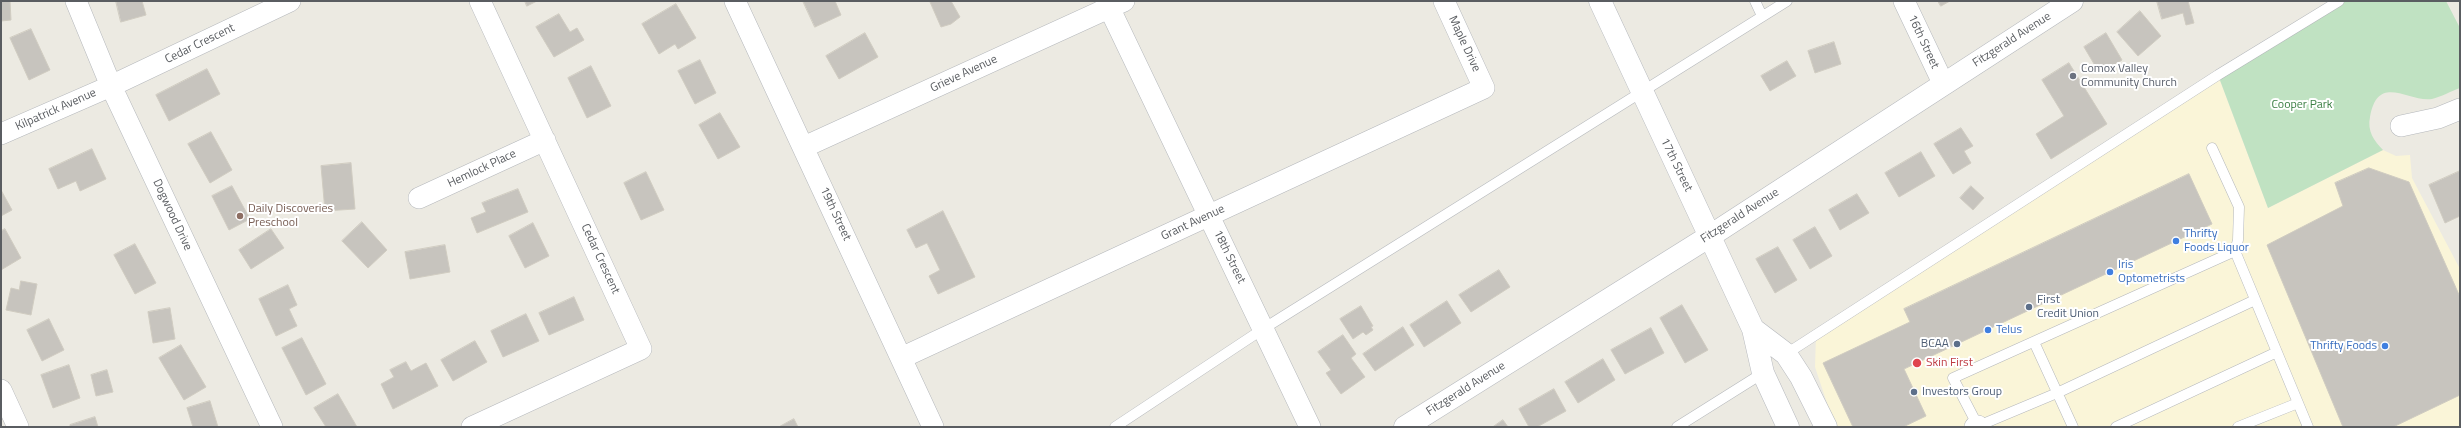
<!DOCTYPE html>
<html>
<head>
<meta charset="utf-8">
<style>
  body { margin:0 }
  #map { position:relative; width:2461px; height:428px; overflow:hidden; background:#eceae2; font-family:"Titillium Web",sans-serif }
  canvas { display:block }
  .frame { position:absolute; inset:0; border:2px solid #5a5d61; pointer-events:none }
</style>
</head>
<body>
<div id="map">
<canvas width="2461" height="428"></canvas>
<div class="frame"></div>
</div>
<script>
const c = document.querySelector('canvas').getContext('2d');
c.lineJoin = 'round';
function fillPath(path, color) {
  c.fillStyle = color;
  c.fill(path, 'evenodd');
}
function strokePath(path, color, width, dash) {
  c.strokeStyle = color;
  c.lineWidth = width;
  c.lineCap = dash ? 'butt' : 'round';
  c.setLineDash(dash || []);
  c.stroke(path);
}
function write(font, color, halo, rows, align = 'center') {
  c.font = font + ' "Titillium Web",sans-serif';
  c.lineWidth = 4;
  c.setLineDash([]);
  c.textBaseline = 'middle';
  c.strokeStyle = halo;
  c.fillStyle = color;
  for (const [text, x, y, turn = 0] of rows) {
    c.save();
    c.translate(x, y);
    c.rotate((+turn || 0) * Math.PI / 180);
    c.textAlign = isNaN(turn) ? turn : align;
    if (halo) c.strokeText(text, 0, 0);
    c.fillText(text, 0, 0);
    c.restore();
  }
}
fillPath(new Path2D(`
  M2218 75 2268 208 2383 150 2396 156 2410 155 2412 178 2460 269V427H1835L1815 367 1816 335Z`), '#faf5d8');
fillPath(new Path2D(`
  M2346 1H2446L2460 28V88C2451 91 2441 97 2432 99 2409 103 2378 72 2370 117 2367 131 2374 141 2383 150L2268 208 2218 75Z`), '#c0e2c2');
const building = new Path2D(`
  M1 1H10L11 20 1 21Z
  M116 1H142L146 15 121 22Z
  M525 1H537L527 6Z
  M803 1H835L841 15 815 27Z
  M933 1H951L960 17 951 24 941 27 930 2Z
  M1938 1H1950L1941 6Z
  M2157 1H2188L2194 23 2186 25 2183 13 2162 19Z
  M676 4 696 38 678 49 675 44 659 54 642 24Z
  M2140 11 2161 36 2138 56 2117 32Z
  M559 14 570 32 577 28 584 40 554 57 536 27Z
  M31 29 50 70 29 80 10 38Z
  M865 33 878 57 839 79 826 56Z
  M2106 33 2122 60 2100 74 2084 47Z
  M1834 42 1841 64 1815 73 1808 51Z
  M700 60 716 93 695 104 678 71Z
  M1787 61 1796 76 1770 91 1761 76Z
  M2069 63 2107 124 2051 159 2036 134 2064 116 2042 80Z
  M591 66 611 106 587 118 568 78Z
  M207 69 220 94 169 121 156 95Z
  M720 113 740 147 718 159 699 125Z
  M1961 128 1973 146 1964 151 1971 163 1953 174 1934 144Z
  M211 132 232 170 210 183 188 144Z
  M92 149 106 179 80 191 76 181 58 189 49 169Z
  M1921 152 1935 176 1899 197 1885 173Z
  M351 163 355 209 325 211 321 166Z
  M2369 168 2409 182 2460 297V395L2393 427H2343L2267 245 2343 206 2335 183Z
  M2460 171V216L2445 223 2429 185Z
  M646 172 664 210 641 220 624 183Z
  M2189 174 2212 224 1904 369 1926 416 1903 427H1853L1823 363 1910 322 1904 309Z
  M232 186 250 219 229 230 212 196Z
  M1971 186 1984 198 1973 210 1960 198Z
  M518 189 528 212 477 233 471 218 486 212 482 203Z
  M1 190 12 210 1 216Z
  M1857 194 1869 213 1840 230 1829 210Z
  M943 211 975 277 938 294 929 276 940 270 927 243 916 248 907 230Z
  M362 222 387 250 368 268 342 241Z
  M533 223 549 256 525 268 509 236Z
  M1815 227 1832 256 1810 269 1793 240Z
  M5 229 21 258 1 270V231Z
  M271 229 284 248 251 269 239 250Z
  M135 244 156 283 135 294 114 255Z
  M445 245 450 272 410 279 405 252Z
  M1778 247 1797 280 1775 293 1756 259Z
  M1499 270 1510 287 1471 312 1459 295Z
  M21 281 37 284 31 315 6 310 11 288 19 290Z
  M288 285 297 305 289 309 297 326 276 336 259 299Z
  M574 297 584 320 549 335 539 313Z
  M1447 301 1461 323 1424 347 1410 325Z
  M1682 305 1708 350 1685 363 1660 318Z
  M1361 306 1373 326 1371 327 1373 330 1366 335 1363 332 1353 339 1340 319Z
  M170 308 175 339 153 343 148 312Z
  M526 314 539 341 503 357 491 331Z
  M49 319 64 350 42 361 27 330Z
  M1403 327 1414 345 1375 371 1363 354Z
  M1651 328 1664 353 1625 374 1611 350Z
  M1343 335 1356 354 1351 358 1365 377 1341 394 1326 373 1331 370 1318 352Z
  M302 338 326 384 306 395 282 348Z
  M475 341 487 362 453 381 441 360Z
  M181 345 206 387 184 400 159 358Z
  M1603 359 1615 380 1578 403 1565 382Z
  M406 362 411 371 426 363 438 386 393 409 381 384 394 377 390 370Z
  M69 365 80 398 53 408 41 375Z
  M107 370 113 392 96 396 91 375Z
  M1554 389 1566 411 1537 427H1529L1519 409Z
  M338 394 357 427H326L314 408Z
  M210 401 218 427H193L187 408Z
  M95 417 98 427H70V425Z
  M794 419 798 427H779Z
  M1503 420 1508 427H1493Z`);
fillPath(building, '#c7c4be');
strokePath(building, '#d0ccc1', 1);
const lane = new Path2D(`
  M1755 1 1762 16
  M2212 148 2239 207 2238 240 2235 251
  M2255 300 2057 393 1978 426 1953 378 2235 251 2308 427
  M2034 342 2073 427
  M1786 354 2218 75 2339 1
  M1115 427 1263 329 1787 1
  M1677 427 1763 373
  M2116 427 2277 352
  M2238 427 2298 403`);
const street = new Path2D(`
  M76 1 111 86 272 427
  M735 1 933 427
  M1106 1 1310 427
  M1904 1 1943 83
  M2401 126 2438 118 2460 109
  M1 134 111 86 290 1
  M804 147 1124 1
  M419 198 545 140
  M901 358 1484 88 1444 1
  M1 390 18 427
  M472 427 641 349 480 1
  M1975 427 1978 426`);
const secondary = new Path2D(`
  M1600 1 1753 329 1763 373 1788 427
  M1753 329 1786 354 1801 377 1826 427
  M1405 427 1710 236 2072 1`);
strokePath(lane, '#b4b7bb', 11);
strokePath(street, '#b4b7bb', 22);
strokePath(secondary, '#b5b8bd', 23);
strokePath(lane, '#fff', 10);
strokePath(street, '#fff', 21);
strokePath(secondary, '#fff', 22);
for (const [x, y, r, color] of [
  [2073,76,4,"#6b7280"],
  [240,216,4,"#8d6e63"],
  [2176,241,4,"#3f7fe0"],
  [2110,272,4,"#3f7fe0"],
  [2029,307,4,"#5c6f8a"],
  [1988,330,4,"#3f7fe0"],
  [1957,344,4,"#5c6f8a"],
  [2385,346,4,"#3f7fe0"],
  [1917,363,5,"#e0444e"],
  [1914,392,4,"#5c6f8a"]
]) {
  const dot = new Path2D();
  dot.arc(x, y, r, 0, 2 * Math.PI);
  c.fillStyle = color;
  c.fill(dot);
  strokePath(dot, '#fff', 1.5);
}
write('12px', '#5a5d61', '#fff', [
  ["Fitzgerald Avenue",2012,40,-33],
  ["16th Street",1923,42,65],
  ["Cedar Crescent",200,44,-26],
  ["Maple Drive",1464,44,65],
  ["Grieve Avenue",964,74,-25],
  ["Kilpatrick Avenue",56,110,-24],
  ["17th Street",1676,165,64],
  ["Hemlock Place",482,169,-25],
  ["19th Street",835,214,65],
  ["Dogwood Drive",172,215,65],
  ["Fitzgerald Avenue",1740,216,-33],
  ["Grant Avenue",1193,223,-25],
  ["18th Street",1229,257,64],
  ["Cedar Crescent",600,259,65],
  ["Fitzgerald Avenue",1466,389,-32]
]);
write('12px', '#5b616d', '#fff', [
  ["Comox Valley",2081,69],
  ["Community Church",2081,83]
], 'left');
write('12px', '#3b7f44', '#fff', [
  ["Cooper Park",2302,105]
]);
write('12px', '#785e54', '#fff', [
  ["Daily Discoveries",248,209],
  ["Preschool",248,223]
], 'left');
write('12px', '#366cbe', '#fff', [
  ["Thrifty",2184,234],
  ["Foods Liquor",2184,248],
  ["Iris",2118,265],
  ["Optometrists",2118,279],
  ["Telus",1996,330],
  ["Thrifty Foods",2377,346,"right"]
], 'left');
write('12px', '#4e5e75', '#fff', [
  ["First",2037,300],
  ["Credit Union",2037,314],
  ["BCAA",1949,344,"right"],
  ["Investors Group",1922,392]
], 'left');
write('12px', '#be3a42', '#fff', [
  ["Skin First",1926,363]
], 'left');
</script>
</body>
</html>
